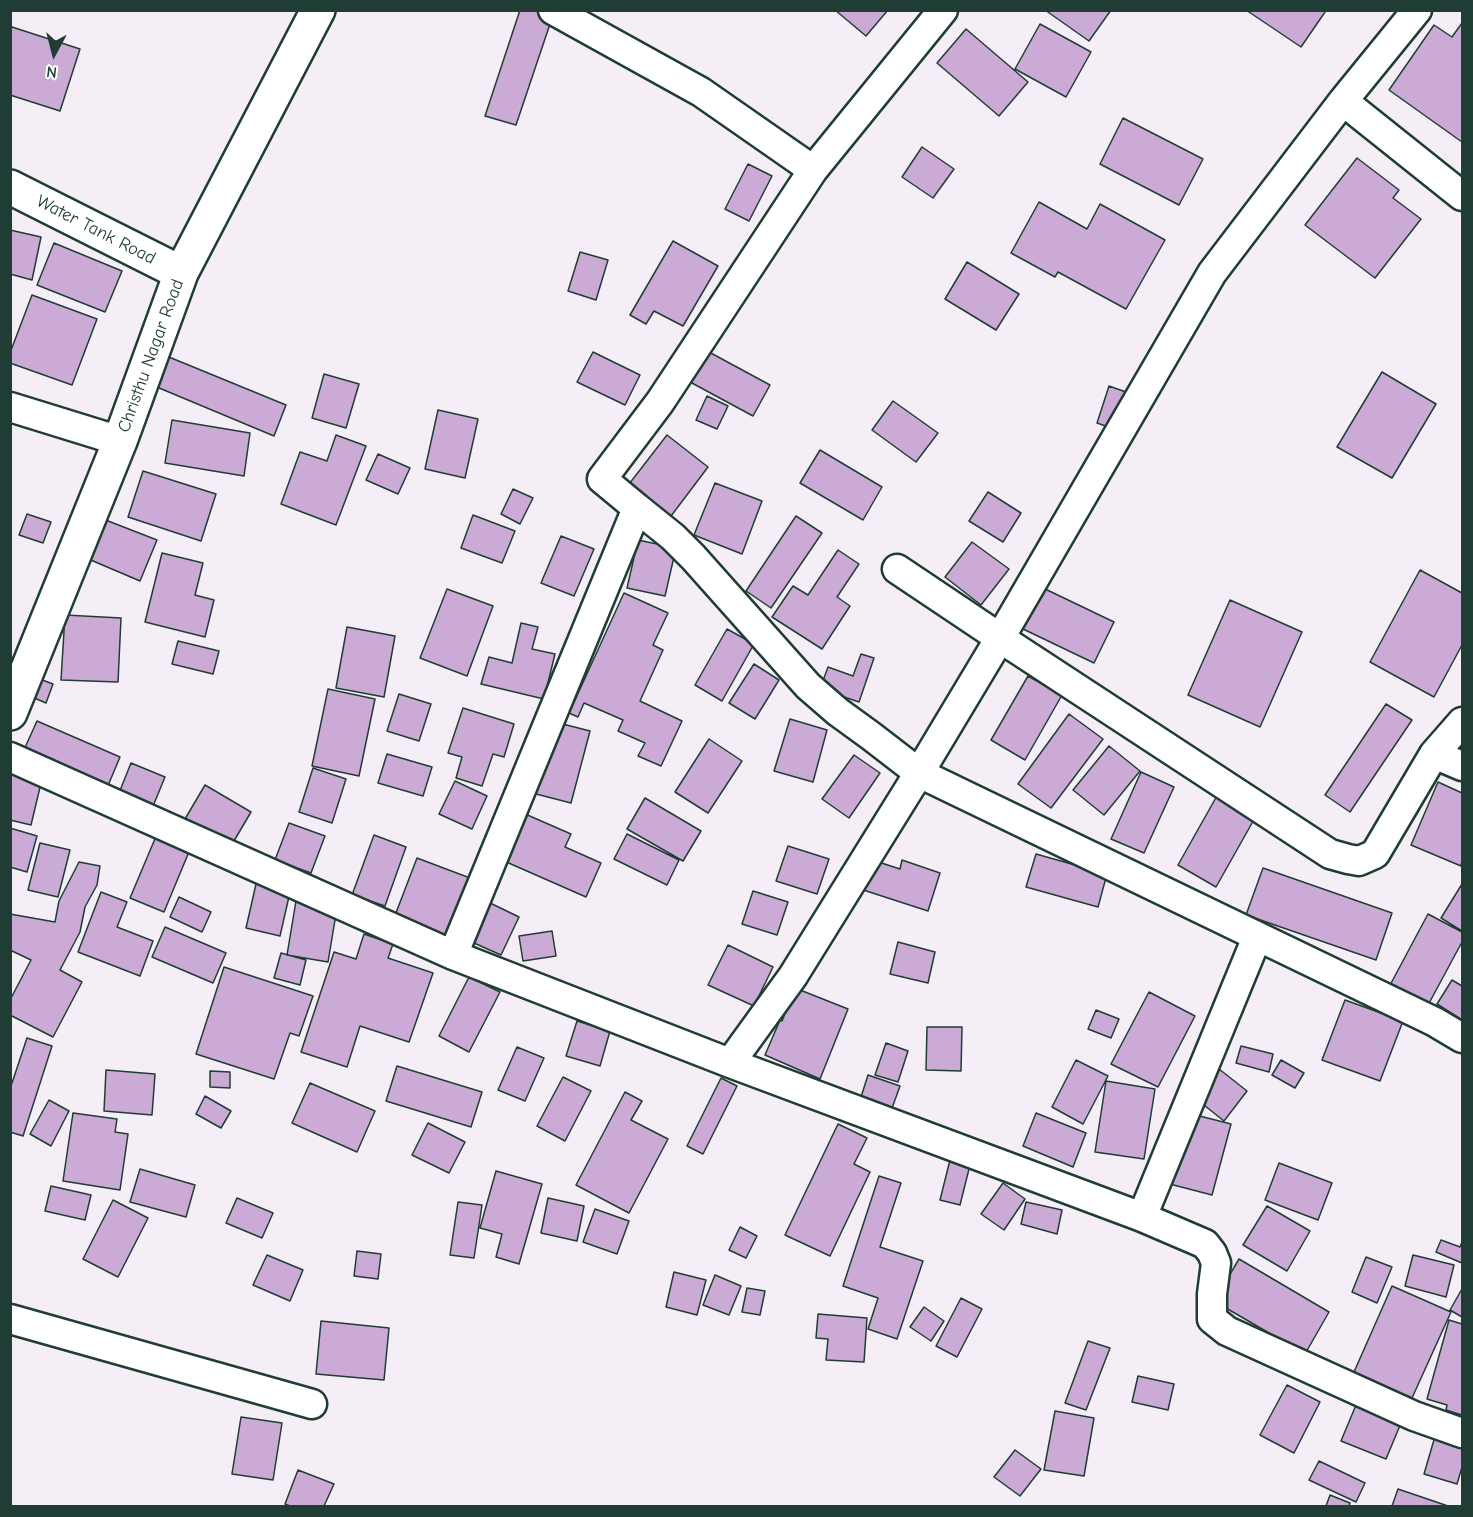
<!DOCTYPE html>
<html>
<head>
<meta charset="utf-8">
<style>
  body { margin:0 }
  #map { position:relative; width:1473px; height:1517px; overflow:hidden; background:#f5eef7; font-family:"Comic Neue",sans-serif }
  canvas { display:block }
  .frame { position:absolute; inset:0; border:12px solid #1f3d34; pointer-events:none }
  .north { position:absolute; left:24px; top:24px; width:60px; height:60px; -webkit-text-stroke:4px #fff; paint-order:stroke; rotate:187deg; font-size:16px; font-weight:700; line-height:24px; text-align:center; color:#1f3d34 }
  .north::after { content:''; display:block; margin:auto; width:21px; height:27px; background:#1f3d34; clip-path:polygon(50% 0,100% 100%,50% 72%,0 100%) }
</style>
</head>
<body>
<div id="map">
<canvas width="1473" height="1517"></canvas>
<div class="frame"></div>
<div class="north">N</div>
</div>
<script>
const c = document.querySelector('canvas').getContext('2d');
c.lineJoin = 'round';
function fillPath(path, color) {
  c.fillStyle = color;
  c.fill(path, 'evenodd');
}
function strokePath(path, color, width, dash) {
  c.strokeStyle = color;
  c.lineWidth = width;
  c.lineCap = dash ? 'butt' : 'round';
  c.setLineDash(dash || []);
  c.stroke(path);
}
function write(font, color, halo, rows, align = 'center') {
  c.font = font + ' "Comic Neue",sans-serif';
  c.lineWidth = 5;
  c.setLineDash([]);
  c.textBaseline = 'middle';
  c.strokeStyle = halo;
  c.fillStyle = color;
  for (const [text, x, y, turn = 0] of rows) {
    c.save();
    c.translate(x, y);
    c.rotate((+turn || 0) * Math.PI / 180);
    c.textAlign = isNaN(turn) ? turn : align;
    if (halo) c.strokeText(text, 0, 0);
    c.fillText(text, 0, 0);
    c.restore();
  }
}
const building = new Path2D(`
  M520 10H539L553 15 516 125 485 116Z
  M835 10H888L866 36Z
  M1045 10H1111L1089 41Z
  M1246 10H1323L1325 12 1301 47Z
  M1462 23V142L1389 90 1434 25 1452 37Z
  M1040 24 1091 52 1066 97 1015 69Z
  M12 27 80 49 60 111 10 95V31Z
  M966 29 1028 82 999 116 937 63Z
  M1123 118 1203 159 1179 205 1100 164Z
  M922 147 954 169 933 198 902 177Z
  M1357 158 1399 190 1393 198 1421 219 1375 278 1305 225Z
  M748 164 772 176 749 221 725 209Z
  M1039 202 1087 229 1100 204 1165 240 1126 309 1058 272 1055 277 1011 253Z
  M10 230 41 237 32 280 10 274Z
  M673 241 718 266 683 326 654 311 646 324 630 315Z
  M54 243 122 271 105 312 37 285Z
  M580 252 608 260 596 300 568 291Z
  M967 262 1019 294 996 330 945 299Z
  M32 295 97 319 72 385 10 363V353Z
  M696 345 770 385 753 416 679 376Z
  M593 352 640 375 625 405 577 382Z
  M164 355 286 405 274 436 152 385Z
  M1382 372 1436 404 1392 478 1337 447Z
  M324 374 359 384 346 428 312 418Z
  M1109 386 1126 392 1114 429 1097 423Z
  M707 396 728 406 717 429 696 420Z
  M893 401 938 433 916 462 872 430Z
  M438 410 478 419 465 478 425 469Z
  M172 420 250 433 244 476 165 463Z
  M336 435 366 446 336 525 281 504 300 452 327 461Z
  M667 435 708 467 668 520 626 488Z
  M820 450 882 487 863 520 800 483Z
  M378 454 410 468 398 494 366 480Z
  M143 471 216 494 201 541 128 517Z
  M715 483 762 501 742 554 694 535Z
  M513 489 533 498 520 524 501 514Z
  M988 492 1021 513 1003 542 969 521Z
  M27 514 51 522 43 543 19 535Z
  M473 515 515 531 502 563 461 548Z
  M796 516 822 533 771 608 746 591Z
  M103 519 157 540 140 581 86 558Z
  M561 536 594 549 574 596 541 583Z
  M638 540 676 548 665 596 627 588Z
  M972 542 1009 569 981 605 945 577Z
  M838 550 859 564 837 597 850 606 822 649 772 617 793 586 808 595Z
  M162 553 203 563 195 595 214 600 205 637 145 622Z
  M1420 570 1462 593V645L1434 697 1370 662Z
  M1041 587 1114 622 1094 663 1021 628Z
  M447 589 493 606 467 676 420 658Z
  M624 593 668 613 653 645 663 650 640 701 682 721 661 766 638 756 645 743 618 731 623 720 584 703 578 717 569 713Z
  M1230 600 1302 632 1260 727 1188 695Z
  M65 615 121 618 118 682 61 680Z
  M521 623 538 627 532 649 555 654 544 699 481 684 489 657 512 663Z
  M347 627 395 636 384 697 336 688Z
  M727 629 754 644 722 701 695 685Z
  M178 641 219 651 213 674 172 664Z
  M861 654 874 658 859 702 820 689 828 667 853 676Z
  M754 664 779 680 755 719 729 703Z
  M29 675 53 684 46 703 23 693Z
  M1028 676 1062 695 1025 760 991 740Z
  M328 689 375 699 359 776 312 766Z
  M399 694 431 704 419 741 387 731Z
  M1386 704 1412 720 1350 812 1325 795Z
  M463 708 514 724 504 757 493 754 482 786 456 778 462 757 448 753Z
  M1069 714 1103 739 1051 808 1018 784Z
  M790 719 827 730 813 782 774 771Z
  M37 721 120 757 107 788 23 752Z
  M555 722 590 731 571 803 536 794Z
  M709 739 742 761 708 813 675 792Z
  M1109 746 1140 771 1104 815 1073 790Z
  M387 754 432 767 423 796 378 783Z
  M854 755 880 773 849 818 822 799Z
  M131 763 165 777 151 811 117 798Z
  M313 768 346 779 332 823 299 812Z
  M10 772 42 779 31 825 10 820Z
  M1141 772 1174 787 1144 853 1111 839Z
  M455 781 487 796 472 829 439 814Z
  M1438 782 1462 793V861L1461 866 1411 845Z
  M205 785 251 812 231 846 185 819Z
  M1218 794 1256 816 1216 887 1178 865Z
  M645 798 701 831 683 861 627 829Z
  M516 810 571 834 565 847 601 863 586 897 495 857Z
  M289 823 325 836 311 873 275 860Z
  M10 828 37 836 27 872 10 867Z
  M157 834 191 847 164 912 130 898Z
  M627 834 679 860 667 885 614 859Z
  M374 835 406 847 385 906 352 895Z
  M40 843 70 850 58 897 28 890Z
  M788 846 829 859 817 894 776 881Z
  M1036 854 1107 874 1098 907 1026 887Z
  M860 856 900 869 902 860 940 873 928 911 851 886Z
  M417 858 470 878 447 938 394 918Z
  M79 862 100 866 97 885 85 907 80 932 60 970 82 982 53 1037 10 1015V1000L31 960 10 950V914L55 922 59 901Z
  M1263 868 1392 913 1376 960 1246 915Z
  M259 871 293 879 280 936 246 928Z
  M1462 884V931L1441 918Z
  M753 891 788 902 777 935 742 924Z
  M101 892 127 902 117 927 153 941 140 976 78 952Z
  M297 895 338 902 328 962 287 955Z
  M179 897 211 912 202 932 170 917Z
  M484 900 519 917 501 955 465 939Z
  M1428 914 1462 932V942L1427 1007 1389 987Z
  M165 927 226 953 213 983 152 957Z
  M552 931 556 956 523 961 519 936Z
  M364 934 393 944 388 958 433 973 409 1042 360 1026 347 1067 301 1052 334 952 356 959Z
  M898 942 935 952 928 983 890 974Z
  M728 945 773 967 754 1006 708 985Z
  M281 953 306 960 300 985 274 978Z
  M224 967 313 996 299 1036 290 1033 274 1079 196 1054Z
  M469 977 500 992 469 1052 439 1036Z
  M1452 980 1462 986V1020L1437 1004Z
  M795 988 848 1009 820 1079 765 1055 780 1020 782 1021Z
  M1149 992 1195 1016 1158 1087 1111 1064Z
  M1345 1000 1403 1021 1380 1081 1322 1060Z
  M1096 1010 1119 1019 1111 1038 1088 1029Z
  M577 1021 610 1031 600 1066 566 1056Z
  M927 1027H962L961 1071 926 1070Z
  M27 1038 52 1046 23 1136 10 1132V1089Z
  M886 1043 908 1051 898 1082 875 1075Z
  M1241 1046 1273 1054 1269 1072 1236 1063Z
  M517 1047 544 1058 525 1101 498 1090Z
  M1076 1060 1108 1076 1083 1124 1052 1107Z
  M1281 1060 1304 1073 1295 1088 1272 1075Z
  M1214 1065 1247 1091 1224 1121 1190 1094Z
  M397 1066 482 1092 471 1127 386 1101Z
  M106 1070 155 1074 152 1115 104 1111Z
  M210 1071 230 1072V1088L210 1087Z
  M868 1075 900 1086 891 1111 860 1100Z
  M563 1077 591 1091 565 1141 537 1126Z
  M721 1078 737 1086 703 1154 687 1146Z
  M1106 1081 1155 1089 1144 1159 1095 1152Z
  M310 1083 375 1111 357 1152 292 1123Z
  M625 1092 642 1101 631 1120 668 1139 629 1213 576 1185Z
  M205 1096 231 1111 221 1128 196 1114Z
  M49 1100 69 1111 51 1146 30 1134Z
  M1180 1111 1231 1124 1212 1195 1162 1182Z
  M73 1113 117 1119 115 1132 128 1134 120 1190 63 1181Z
  M1036 1113 1086 1133 1073 1167 1023 1146Z
  M428 1123 465 1142 449 1173 412 1155Z
  M838 1124 867 1138 854 1164 870 1172 830 1256 785 1235Z
  M950 1160 970 1165 960 1205 940 1200Z
  M1279 1163 1332 1183 1318 1220 1265 1200Z
  M140 1169 195 1185 186 1217 130 1202Z
  M496 1171 542 1184 519 1264 496 1257 502 1234 480 1228Z
  M879 1176 901 1183 880 1247 923 1261 897 1339 868 1329 878 1298 843 1286Z
  M1003 1183 1025 1199 1004 1230 981 1214Z
  M51 1186 91 1195 85 1220 45 1211Z
  M237 1198 273 1213 262 1238 226 1223Z
  M548 1198 584 1206 577 1241 541 1233Z
  M113 1200 148 1218 118 1277 83 1259Z
  M458 1202 482 1205 474 1258 450 1255Z
  M1026 1202 1062 1210 1057 1234 1021 1224Z
  M1267 1206 1310 1231 1287 1271 1243 1245Z
  M595 1209 629 1221 617 1254 583 1242Z
  M740 1227 757 1236 746 1258 729 1250Z
  M1441 1240 1460 1247 1462 1242V1263L1436 1252Z
  M357 1251 381 1254 378 1279 354 1276Z
  M267 1255 303 1270 290 1301 253 1285Z
  M1413 1255 1454 1265 1446 1297 1405 1286Z
  M1366 1257 1392 1267 1377 1303 1352 1292Z
  M1239 1259 1329 1312 1305 1354 1214 1301Z
  M674 1272 706 1280 697 1315 666 1307Z
  M715 1275 741 1286 729 1315 703 1305Z
  M1392 1286 1451 1312 1412 1398 1354 1372Z
  M747 1288 765 1291 760 1315 742 1312Z
  M1462 1289V1317L1450 1310Z
  M961 1298 982 1309 957 1357 936 1346Z
  M924 1307 944 1321 931 1341 910 1327Z
  M818 1314 867 1318 864 1362 826 1360 828 1339 816 1338Z
  M1449 1320 1462 1324V1415L1446 1410 1447 1405 1427 1399Z
  M321 1321 389 1328 384 1380 316 1374Z
  M1088 1341 1110 1348 1086 1410 1065 1403Z
  M1138 1376 1174 1384 1168 1410 1132 1402Z
  M1287 1385 1320 1402 1294 1453 1260 1435Z
  M1356 1405 1401 1423 1386 1459 1341 1441Z
  M1055 1411 1094 1418 1084 1476 1044 1470Z
  M241 1417 282 1423 273 1480 232 1474Z
  M1436 1433 1462 1441V1467L1457 1484 1424 1474Z
  M1015 1450 1041 1469 1020 1496 994 1477Z
  M1319 1461 1365 1483 1356 1502 1309 1480Z
  M298 1470 334 1484 324 1506H290L285 1504Z
  M1398 1489 1448 1506H1392Z
  M1330 1495 1350 1503 1349 1506H1326Z`);
fillPath(building, '#cbabd6');
strokePath(building, '#1f3d34', 1.5);
const street = new Path2D(`
  M553 10 701 92 813 170 660 402 602 479 637 508
  M1343 101 1462 196
  M813 170 943 10
  M10 407 120 441
  M897 569 1000 638 1212 273 1343 101 1417 10
  M1434 754 1462 766
  M10 757 453 955 730 1063 1142 1217 1205 1244 1212 1253 1216 1263 1212 1294V1319L1227 1331 1414 1416 1462 1433
  M453 955 637 508 673 537 693 557 808 686 838 712 871 736 919 773 1435 1022 1462 1038
  M730 1063 793 976 919 773 1000 638 1330 854 1348 859 1359 861 1375 854 1434 754 1462 722
  M1142 1217 1257 937
  M10 1319 312 1404`);
const secondary = new Path2D(`
  M10 187 181 273
  M10 713 120 441 181 273 318 10`);
strokePath(street, '#1f3d34', 33);
strokePath(secondary, '#1f3d34', 38);
strokePath(street, '#fff', 28);
strokePath(secondary, '#fff', 33);
write('18px', '#1f3d34', '#fff', [
  ["Water Tank Road",96,230,27],
  ["Christhu Nagar Road",151,356,-70]
]);
</script>
</body>
</html>
